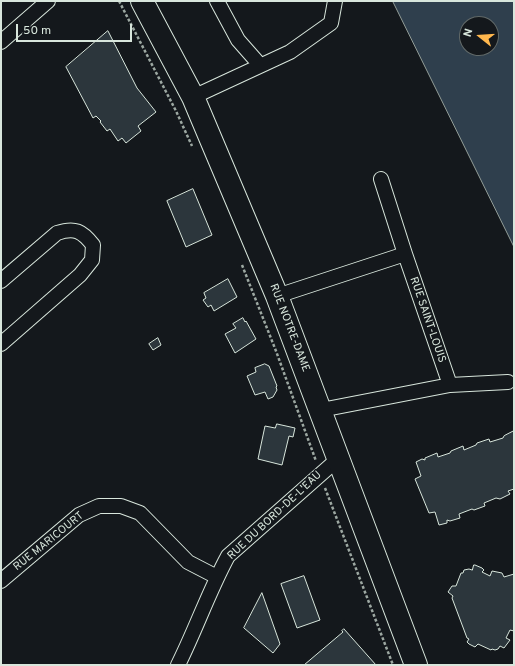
<!DOCTYPE html>
<html>
<head>
<meta charset="utf-8">
<style>
  body { margin:0 }
  #map { position:relative; width:515px; height:666px; overflow:hidden; background:#14181c; font-family:Overpass,sans-serif }
  canvas { display:block }
  .frame { position:absolute; inset:0; border:2px solid #d8e6dc; pointer-events:none }
  .north { position:absolute; left:459px; top:16px; width:40px; height:40px; box-sizing:border-box; background:#14181c; border:1px solid #626a69; border-radius:50%; rotate:287deg; font-size:11px; font-weight:700; line-height:16px; text-align:center; color:#d8e6dc }
  .north::after { content:''; display:block; margin:auto; width:14px; height:18px; background:#ffb74d; clip-path:polygon(50% 0,100% 100%,50% 72%,0 100%) }
  .scale { position:absolute; left:16px; top:24px; width:116px; height:18px; box-sizing:border-box; border:2px solid #d8e6dc; border-top:0; padding-left:5px; font-size:12px; line-height:14px; white-space:nowrap; color:#d8e6dc; -webkit-text-stroke:3px #14181c; paint-order:stroke }
</style>
</head>
<body>
<div id="map">
<canvas width="515" height="666"></canvas>
<div class="frame"></div>
<div class="north">N</div>
<div class="scale">50 m</div>
</div>
<script>
const c = document.querySelector('canvas').getContext('2d');
c.lineJoin = 'round';
function fillPath(path, color) {
  c.fillStyle = color;
  c.fill(path, 'evenodd');
}
function strokePath(path, color, width, dash) {
  c.strokeStyle = color;
  c.lineWidth = width;
  c.lineCap = dash ? 'butt' : 'round';
  c.setLineDash(dash || []);
  c.stroke(path);
}
function write(font, color, halo, rows, align = 'center') {
  c.font = font + ' Overpass,sans-serif';
  c.lineWidth = 3;
  c.setLineDash([]);
  c.textBaseline = 'middle';
  c.strokeStyle = halo;
  c.fillStyle = color;
  for (const [text, x, y, turn = 0] of rows) {
    c.save();
    c.translate(x, y);
    c.rotate((+turn || 0) * Math.PI / 180);
    c.textAlign = isNaN(turn) ? turn : align;
    if (halo) c.strokeText(text, 0, 0);
    c.fillText(text, 0, 0);
    c.restore();
  }
}
const water = new Path2D(`
  M393 1H514V247L393 2ZM467 24H491V48H467Z`);
fillPath(water, '#2f3f4d');
strokePath(water, '#939e99', 1);
const building = new Path2D(`
  M108 31 137 88 156 112 138 126 141 131 126 143 122 138 118 141 110 129 107 131 100 122 101 121 96 116 93 118 66 67Z
  M193 189 212 235 186 247 167 201Z
  M228 279 237 297 214 311 211 305 208 307 203 300 206 298 204 293Z
  M243 318 245 322 246 321 256 339 235 353 225 334 236 328 233 324Z
  M158 338 161 345 153 350 149 344Z
  M265 364 269 366 277 386 276 387 277 390 273 397 268 399 265 392 255 395 247 376 256 372 255 368Z
  M277 424 295 428 293 437 289 436 282 465 258 459 265 426 275 428Z
  M514 431V489L508 491 510 494 500 499 496 498 484 503 485 506 474 510 472 509 459 514 460 518 450 521 447 520V523L439 525 435 512 429 513 415 479 421 476 416 462 422 459 425 460V458L437 453 438 457 450 453 451 451 463 446 464 450 476 445 477 443 489 439 490 442 503 438 504 436Z
  M474 565H475L482 568 484 570 482 572 490 576 492 571 502 573 504 577 514 574V631L510 630 506 638 510 640 504 648 500 646 498 649 495 650 492 649 491 650 478 644 475 647 469 644 467 642 469 639 467 638 452 598 453 596 448 592 452 586H456L461 573H463L464 570 469 569 472 570Z
  M304 576 320 620 297 628 281 584Z
  M262 593 280 644 273 653 244 628Z
  M344 629 376 665H304L343 632 342 631Z`);
fillPath(building, '#2c363c');
strokePath(building, '#d8e6dc', 1);
const minor = new Path2D(`
  M217 1 238 40 260 65
  M1 42 48 1
  M193 97 290 52 331 23 335 1
  M381 179 405 254 450 385
  M1 281 57 233C75 227 82 231 93 245L92 260 80 275 1 344
  M277 296 405 254
  M321 410 450 385 508 382
  M1 581 79 515 99 506H121L140 513 188 562 217 577
  M178 665C196 629 209 591 228 556L338 459`);
const primary = new Path2D(`
  M142 1 193 97 277 296 416 665`);
strokePath(minor, '#d8e6dc', 16);
strokePath(primary, '#d8e6dc', 24);
strokePath(new Path2D(`
  M119 1 176 111 192 146
  M242 265 276 351 316 461
  M325 488 393 665`), '#9da8a2', 2.5, [3, 2]);
strokePath(minor, '#14181c', 14);
strokePath(primary, '#14181c', 22);
write('11px', '#d8e6dc', '#14181c', [
  ["RUE SAINT-LOUIS",427,320,71],
  ["RUE NOTRE-DAME",289,328,69],
  ["RUE DU BORD-DE-L'EAU",275,516,-43],
  ["RUE MARICOURT",49,542,-39]
]);
</script>
</body>
</html>
